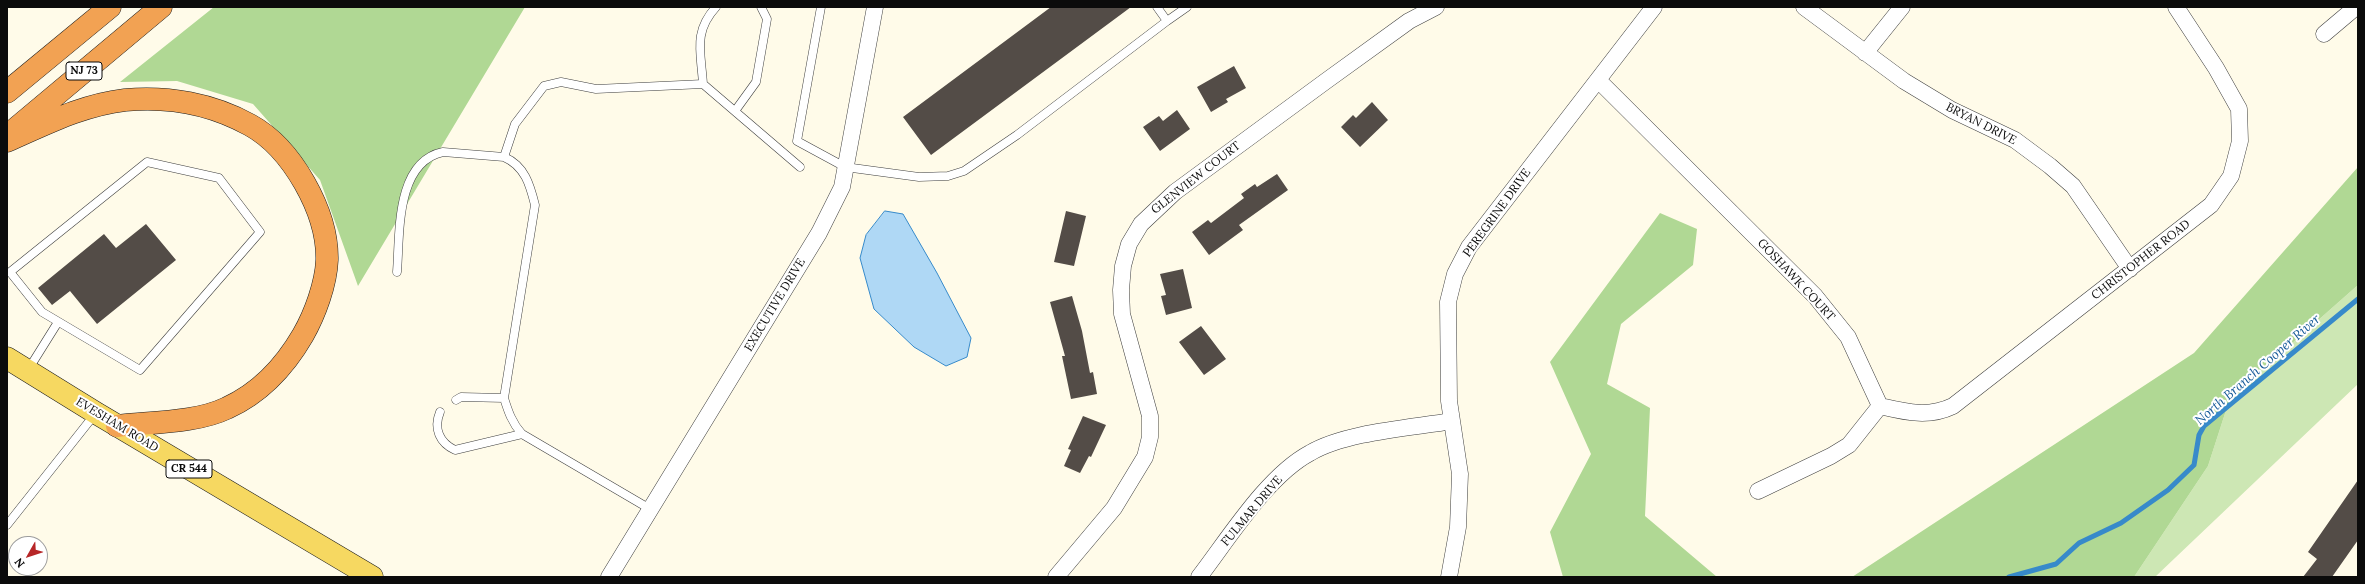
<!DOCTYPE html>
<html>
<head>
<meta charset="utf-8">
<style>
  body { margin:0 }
  #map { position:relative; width:2365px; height:584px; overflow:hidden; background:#fffbe9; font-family:Lora,serif }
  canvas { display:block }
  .frame { position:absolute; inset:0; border:8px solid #0b0b0b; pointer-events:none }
  .north { position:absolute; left:8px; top:536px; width:40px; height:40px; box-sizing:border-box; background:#fff; border:1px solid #9d9d9d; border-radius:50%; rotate:231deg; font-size:11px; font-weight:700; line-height:16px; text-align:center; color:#0b0b0b }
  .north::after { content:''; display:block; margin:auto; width:14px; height:18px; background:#b72627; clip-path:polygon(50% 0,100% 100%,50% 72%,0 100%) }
</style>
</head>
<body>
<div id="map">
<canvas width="2365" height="584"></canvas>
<div class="frame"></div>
<div class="north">N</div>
</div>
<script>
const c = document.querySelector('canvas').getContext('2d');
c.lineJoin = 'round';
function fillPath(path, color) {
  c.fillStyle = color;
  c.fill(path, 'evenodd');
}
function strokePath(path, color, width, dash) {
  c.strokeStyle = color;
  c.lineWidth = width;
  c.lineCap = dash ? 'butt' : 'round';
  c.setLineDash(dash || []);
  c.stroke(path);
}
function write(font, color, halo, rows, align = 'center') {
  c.font = font + ' Lora,serif';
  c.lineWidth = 4;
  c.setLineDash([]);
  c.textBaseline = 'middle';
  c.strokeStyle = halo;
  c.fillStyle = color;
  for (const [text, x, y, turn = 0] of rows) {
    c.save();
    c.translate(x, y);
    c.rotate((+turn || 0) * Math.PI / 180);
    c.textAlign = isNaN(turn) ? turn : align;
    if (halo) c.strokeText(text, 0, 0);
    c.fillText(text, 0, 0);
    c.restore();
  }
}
fillPath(new Path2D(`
  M2358 285V384L2155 577H2134L2208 466 2230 398Z`), '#cde7b4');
fillPath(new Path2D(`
  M214 7H525L358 286 320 180 253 104 177 81 120 82Z
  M2358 167V285L2230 398 2208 466 2134 577H1852L2194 353Z
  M1660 213 1697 229 1693 265 1621 324 1607 384 1650 408 1645 516 1717 577H1563L1550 532 1591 454 1550 362Z`), '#b0d894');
const water = new Path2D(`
  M885 211 903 214 937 273 971 338 967 357 946 366 914 347 874 309 860 258 866 235Z`);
fillPath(water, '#afd8f5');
strokePath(water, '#378aca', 1);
strokePath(new Path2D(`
  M2009 577 2056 564 2079 543 2121 523 2168 490 2194 465 2199 435 2204 426 2358 299`), '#378aca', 5);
fillPath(new Path2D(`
  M1051 7H1131L931 155 903 117Z
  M1234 66 1246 88 1226 99 1228 102 1211 112 1197 87Z
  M1372 102 1388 120 1360 147 1341 127 1353 115 1356 118Z
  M1177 110 1190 129 1160 151 1143 127 1159 116 1163 121Z
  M1277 174 1288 190 1239 225 1243 230 1209 255 1192 232 1208 220 1211 223 1244 198 1241 194 1255 184 1257 187Z
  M1066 211 1086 216 1074 266 1054 262Z
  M146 224 176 260 97 324 70 291 52 305 38 288 104 234 116 248Z
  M1183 269 1192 308 1166 315 1161 296 1166 295 1160 274Z
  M1072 296 1082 331 1090 373 1093 372 1097 394 1071 399 1062 356H1065L1050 302Z
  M1201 326 1226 359 1204 375 1179 342Z
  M1083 416 1106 425 1091 457 1089 456 1080 473 1064 466 1071 450 1068 449Z
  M2358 480V540L2332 577H2303L2317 559 2308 552Z`), '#534c47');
const lane = new Path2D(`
  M821 7 797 141 845 167 919 177 948 176 964 171 1017 135 1167 21
  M1157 7 1167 21 1187 7
  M703 84C701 52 693 32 716 7
  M735 111 756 82 767 19 761 7
  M147 162 219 178 260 232 140 370 42 312 10 272Z
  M397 272C400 235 395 162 443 152L504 157
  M28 370 58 322
  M456 400 461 397 504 398
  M440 412C433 429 440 443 455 450L522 434
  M650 509 522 434C512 423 508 411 504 398L535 205C530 185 525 166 504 157L515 124 544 86 561 82 596 89 703 84 800 167
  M7 525 95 414`);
const street = new Path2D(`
  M1804 7 1904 81 1952 110 2015 140 2050 166 2073 186 2130 269
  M2324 34 2356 7
  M1865 53 1902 7
  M1598 80 1815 296 1848 337 1880 406
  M1880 406C1906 412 1928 418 1953 406L2211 205 2231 176 2240 141 2239 109 2216 68 2176 7
  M1758 491 1831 456 1849 445 1880 406
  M609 577 819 233 842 187 875 7
  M1056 577 1114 508 1145 457 1150 437V416L1122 314 1121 290 1123 266 1129 244 1141 224 1175 192 1326 81 1409 21 1436 7
  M1199 577C1229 538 1267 476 1310 453 1346 432 1410 428 1452 421
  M1449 577 1458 527 1460 474 1449 401 1448 302 1455 274 1469 247 1654 7`);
const primary = new Path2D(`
  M7 358 96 413 372 577`);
const highway = new Path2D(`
  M7 92 110 7
  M14 130 161 7
  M7 141C46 124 82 105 125 100 168 96 212 104 250 125 292 148 328 212 327 260 326 284 315 314 303 335 285 366 260 393 227 408 196 423 151 422 117 426`);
strokePath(lane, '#3e3e3e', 9);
strokePath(street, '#3e3e3e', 17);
strokePath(primary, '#1c1c1c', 23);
strokePath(highway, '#1c1c1c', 23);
strokePath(lane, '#fff', 8);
strokePath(street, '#fff', 16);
strokePath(primary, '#f6d861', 22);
strokePath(highway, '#f2a253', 22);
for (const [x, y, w] of [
  [84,71,36],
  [189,469,46]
]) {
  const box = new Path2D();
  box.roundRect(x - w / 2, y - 9, w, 18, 3);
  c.fillStyle = '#fff';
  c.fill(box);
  strokePath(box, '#0b0b0b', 1);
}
write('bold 11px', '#0b0b0b', null, [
  ["NJ 73",84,71],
  ["CR 544",189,469]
]);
write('12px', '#0b0b0b', '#fff', [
  ["BRYAN DRIVE",1981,124,27],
  ["GLENVIEW COURT",1196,178,-38],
  ["PEREGRINE DRIVE",1497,213,-54],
  ["CHRISTOPHER ROAD",2141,260,-38],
  ["GOSHAWK COURT",1796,280,47],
  ["EXECUTIVE DRIVE",775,305,-59],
  ["EVESHAM ROAD",117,425,31],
  ["FULMAR DRIVE",1252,511,-50]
]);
write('italic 13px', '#175b99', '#fff', [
  ["North Branch Cooper River",2258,370,-41]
]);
</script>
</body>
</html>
